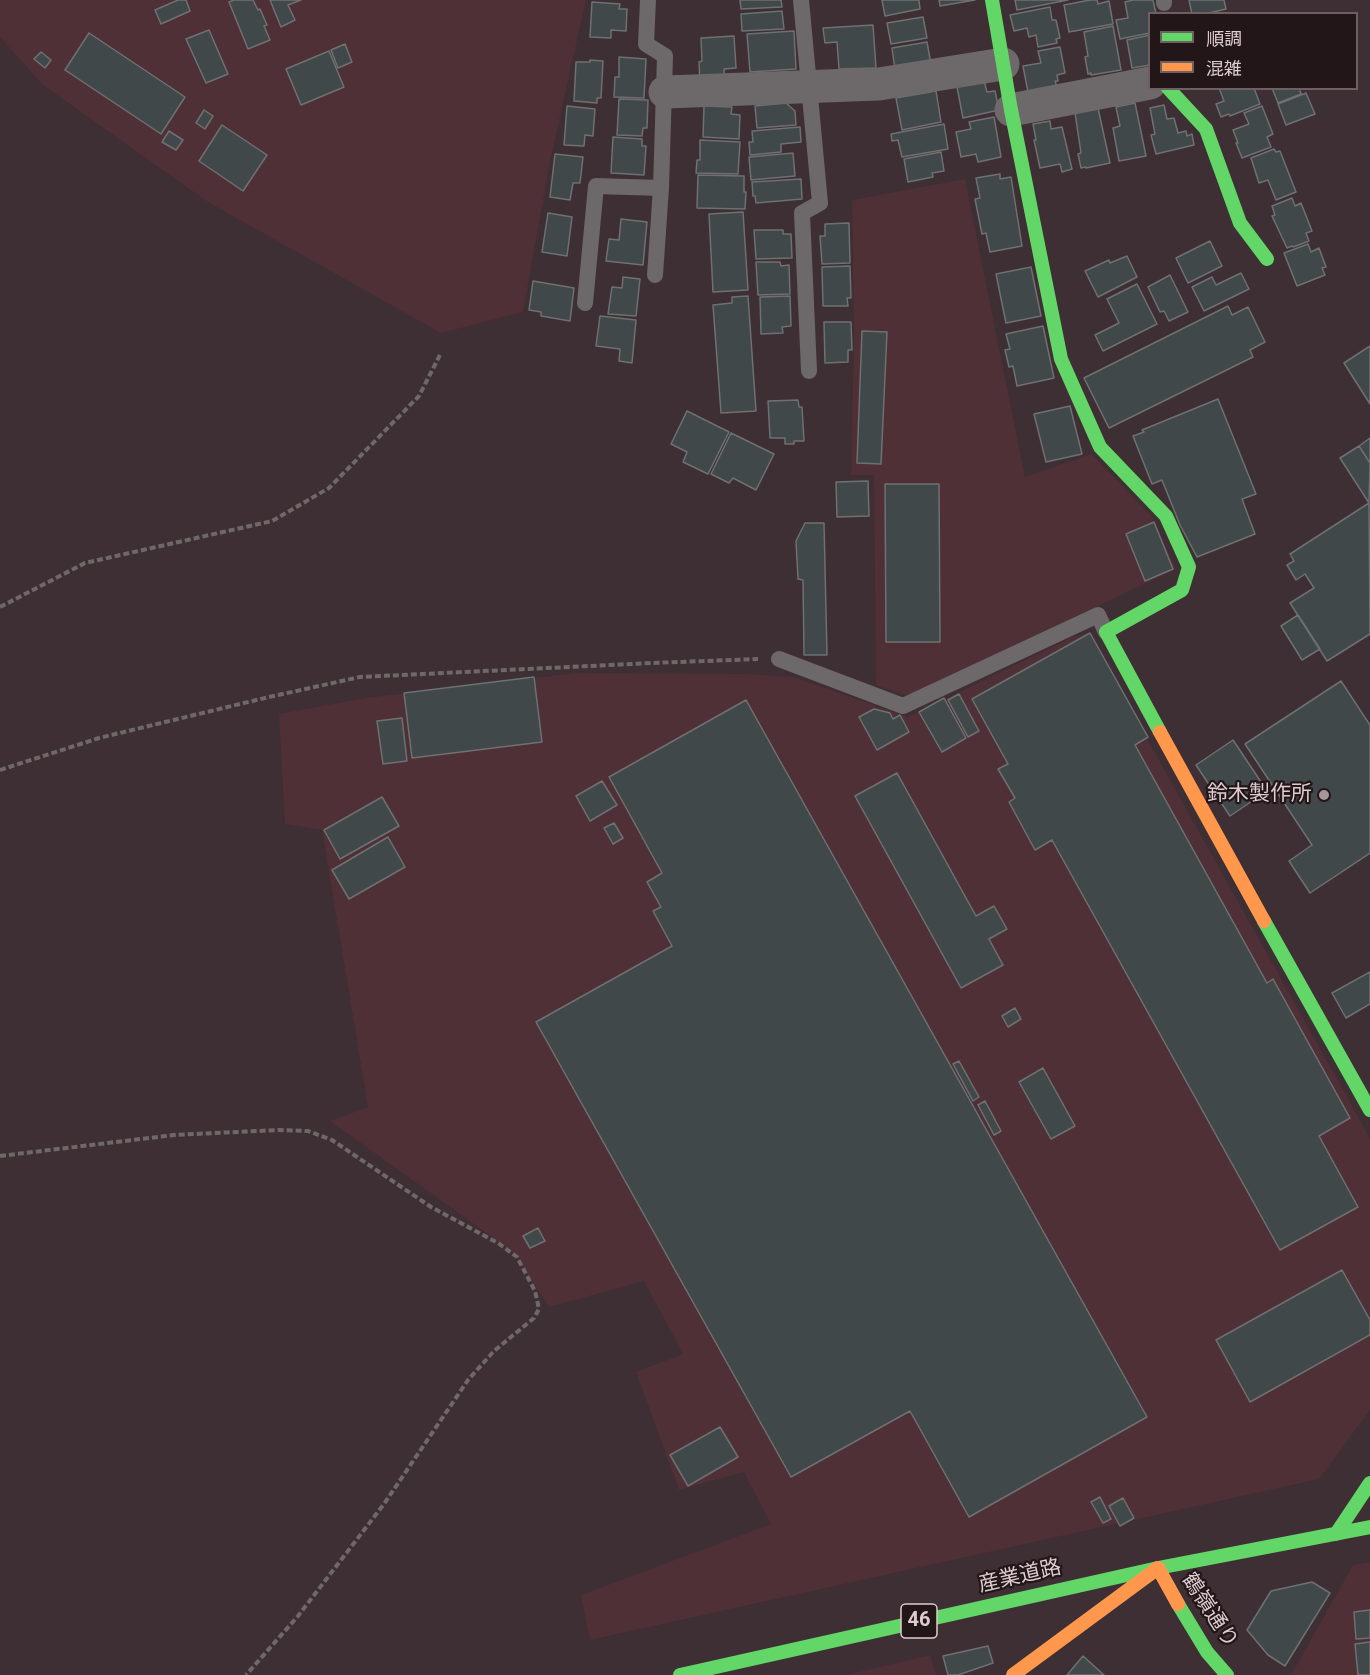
<!DOCTYPE html>
<html>
<head>
<meta charset="utf-8">
<style>
  body { margin:0 }
  #map { position:relative; width:1370px; height:1675px; overflow:hidden; background:#3d2f33; font-family:Roboto,"Noto Sans JP",sans-serif }
  canvas { display:block }
  .legend { position:absolute; left:1148px; top:12px; width:210px; height:78px; box-sizing:border-box; background:#221619; border:2px solid #6d5f62; margin:0; padding:8px 10px; list-style:none; font-size:18px; color:#deccd0 }
  .legend li { display:flex; align-items:center; gap:12px; height:30px }
  .legend b { width:30px; border:2px solid #6d5f62 }
</style>
</head>
<body>
<div id="map">
<canvas width="1370" height="1675"></canvas>
<ul class="legend">
<li><b style="height:8px;background:#63d668"></b>順調</li>
<li><b style="height:8px;background:#ff974d"></b>混雑</li>
</ul>
</div>
<script>
const c = document.querySelector('canvas').getContext('2d');
c.lineJoin = 'round';
function fillPath(path, color) {
  c.fillStyle = color;
  c.fill(path, 'evenodd');
}
function strokePath(path, color, width, dash) {
  c.strokeStyle = color;
  c.lineWidth = width;
  c.lineCap = dash ? 'butt' : 'round';
  c.setLineDash(dash || []);
  c.stroke(path);
}
function write(font, color, halo, rows, align = 'center') {
  c.font = font + ' Roboto,"Noto Sans JP",sans-serif';
  c.lineWidth = 4.5;
  c.setLineDash([]);
  c.textBaseline = 'middle';
  c.strokeStyle = halo;
  c.fillStyle = color;
  for (const [text, x, y, turn = 0] of rows) {
    c.save();
    c.translate(x, y);
    c.rotate((+turn || 0) * Math.PI / 180);
    c.textAlign = isNaN(turn) ? turn : align;
    if (halo) c.strokeText(text, 0, 0);
    c.fillText(text, 0, 0);
    c.restore();
  }
}
fillPath(new Path2D(`
  M0 0H586L551 157 523 312 441 333 208 202 43 85 0 37Z
  M965 179 1025 477 1091 454 1152 517 1176 569 907 696 876 685 874 475H851L854 333 852 200Z
  M1088 633 1370 1138V1410L1319 1479 590 1640 581 1595 771 1524 744 1472 679 1490 636 1372 683 1354 644 1281 549 1307 513 1252 330 1121 368 1107 322 830 285 824 279 714 365 698 576 673 745 674 794 677 908 717 1073 637Z
  M1370 1562V1675H1291L1353 1565Z
  M930 1655 936 1675H846Z`), '#4f3037');
const building = new Path2D(`
  M178 0H186L190 11 161 24 155 10Z
  M234 0H253L258 10 260 9 267 25 264 26 270 40 248 49 229 2Z
  M270 0H301L288 5 295 20 281 27Z
  M740 0H781L782 7 741 9Z
  M882 0H919L920 9 885 16Z
  M939 0H975L940 6Z
  M1015 0H1068L1017 10Z
  M1090 0H1097L1098 4 1109 1 1113 24 1069 32 1064 5Z
  M1133 0H1153L1156 14H1150V33L1120 39 1116 20 1128 18 1125 2Z
  M1189 0H1224L1226 9 1205 14H1192Z
  M592 2 620 4 619 9H627L626 31 611 30V38L590 37Z
  M1050 7 1052 20H1056L1060 38 1056 39 1057 43 1038 47 1036 35 1029 37 1027 28 1014 31 1010 15Z
  M782 11 784 29 742 31 741 14Z
  M923 17 927 38 891 44 887 23Z
  M873 25 876 68 839 69 837 42 825 43 823 28Z
  M1113 26 1121 70 1091 75V73L1088 74 1085 57 1088 56 1084 32Z
  M209 30 228 74 206 83 186 39Z
  M794 31 796 69 750 72 747 34Z
  M89 33 185 97 161 134 65 70Z
  M1150 35V65L1132 68 1127 40Z
  M734 36 736 68 724 69 725 81 700 83 699 62 702 61 701 38Z
  M927 42 931 64 895 70 892 48Z
  M345 44 352 62 338 68 331 50Z
  M1060 47 1065 73 1057 75 1058 81H1055L1057 87 1028 92 1023 66 1041 63 1038 51Z
  M329 51 344 87 301 105 286 69Z
  M41 52 51 60 45 68 34 59Z
  M619 57 646 59 644 98 614 97 615 77H619Z
  M590 60 603 61 601 98H597V103L574 101 576 62H590Z
  M984 81 987 92 995 91 999 110 963 118 957 87Z
  M1219 88H1254L1260 104 1230 116 1229 114 1221 117 1216 104 1224 101Z
  M1272 88H1299L1301 94 1278 103Z
  M936 91 941 122 902 130 896 98Z
  M1306 93 1315 114 1286 125 1278 104Z
  M619 99 648 100 647 128H643L642 136 617 135Z
  M786 103 795 111 796 125 757 128 755 106Z
  M1135 103 1146 156 1119 161 1113 128 1120 126 1116 107Z
  M1164 105 1167 119 1174 118 1178 133 1186 131 1187 136 1192 134 1194 145 1156 154 1151 135 1155 134 1150 108Z
  M567 106 595 109 593 136 585 135 584 146 564 145Z
  M704 106 732 107 731 114 740 115 739 139 703 137Z
  M1262 106 1273 134 1267 137 1271 147 1242 158 1236 143H1238L1233 130 1249 124 1244 113Z
  M1098 108 1110 163 1086 168V167L1081 168 1078 154 1081 153 1075 113Z
  M204 110 213 116 205 129 196 123Z
  M994 117 1001 157 978 162 976 154 961 157 956 132 971 129 969 122Z
  M1050 121 1051 129 1062 127 1072 169 1062 172 1060 164 1040 168 1034 140H1036L1033 124Z
  M944 124 948 149 902 157 898 140 892 141 891 134Z
  M222 125 267 155 243 191 199 161Z
  M800 127 801 142 781 144V152L750 155 749 142H753L752 131Z
  M169 131 183 140 176 150 162 142Z
  M613 137 642 139V146H646L644 175 611 173Z
  M700 140 740 142 738 174 696 173 697 160H700Z
  M1274 149 1276 152 1280 151 1296 192 1276 200 1268 180 1259 183 1251 158Z
  M941 152 944 171 932 173 933 177 908 182 904 159Z
  M793 153 795 176 751 180 749 157Z
  M555 154 583 157 580 183H573L570 200 550 197Z
  M1000 174V179L1011 177 1022 246 990 252 986 233 982 234 975 199 980 198 976 178Z
  M698 175 744 176V192H746L745 209 697 208Z
  M801 179 802 199 756 203 755 196H753L752 182Z
  M1292 198 1295 206 1301 203 1312 231 1306 233 1309 241 1293 247 1292 246 1287 248 1272 216 1275 215 1272 206Z
  M743 212 748 290 713 292 709 214Z
  M548 213 572 217 567 256 542 252Z
  M621 219 647 222 643 265 606 261 609 239 619 240Z
  M849 223 850 263 822 264 820 236H825V224Z
  M754 230H783V234H791L792 258 756 259Z
  M1210 241 1222 266 1188 283 1176 258Z
  M1308 244 1311 252 1319 248 1326 267 1322 268 1325 275 1297 286 1284 253Z
  M1127 256 1137 277 1098 297 1085 271 1109 260 1110 263Z
  M756 262H780L781 266 789 265 790 294 758 295Z
  M850 266 851 298H847L848 306H823L822 267Z
  M1031 267 1041 316 1006 323 996 274Z
  M1241 273 1249 289 1204 311 1192 287 1212 277 1216 285Z
  M1170 275 1188 312 1169 321 1164 311 1160 312 1148 287Z
  M623 277 640 279 636 316 608 314 612 287 622 288Z
  M533 281 574 288 570 321 541 316V312L529 310Z
  M1137 284 1157 324 1103 351 1095 335 1119 323 1107 299Z
  M748 296 756 411 721 413 713 305 732 303V297Z
  M790 296 791 326 782 327 783 333 761 334 760 297Z
  M1228 306 1232 315 1248 307 1265 342 1250 350 1253 357 1109 428 1084 378Z
  M600 316 636 320 632 363 619 361 620 349 596 346Z
  M824 322H851L852 350H848V362L825 363Z
  M1043 326 1054 378 1017 386 1013 366 1009 367 1005 350 1010 349 1006 334Z
  M862 331 887 332 881 464 857 463Z
  M1370 346V404L1344 363Z
  M1218 399 1256 494 1242 499 1255 534 1197 557 1180 525 1162 480 1152 484 1133 436 1144 432 1142 430Z
  M798 400 799 407H802L804 441H794V444H785V438H770L768 401Z
  M1070 406 1082 454 1046 462 1034 414Z
  M687 411 729 432 708 474 683 462 687 452 671 444Z
  M731 433 774 454 756 490 733 478 729 483 711 474Z
  M1370 438V463L1359 446Z
  M1359 446 1370 463 1369 503 1340 458Z
  M868 481 869 516 837 517 836 482Z
  M885 484H939L940 642H886Z
  M1369 503 1370 634 1327 661 1290 603 1314 588 1305 574 1296 580 1287 565 1294 561 1290 554Z
  M1154 522 1173 569 1145 581 1126 534Z
  M805 523H824L827 655H804L803 580 798 579 796 541Z
  M1298 615 1320 649 1302 660 1281 626Z
  M1090 633 1148 737 1135 745 1267 983 1273 979 1350 1118 1319 1136 1358 1207 1280 1250 1052 840 1035 850 1009 802 1015 798 998 769 1008 764 972 699Z
  M534 677 542 742 412 758 404 693Z
  M1341 681 1370 725V853L1310 893 1289 861 1312 845 1245 744Z
  M959 694 979 731 968 737 948 700Z
  M944 698 966 738 942 752 919 712Z
  M746 700 1147 1417 969 1517 910 1411 791 1477 536 1022 672 946 653 911 661 907 647 882 662 873 609 777Z
  M874 709 890 713 893 719 900 715 909 732 877 750 859 717Z
  M402 718 407 761 383 764 377 721Z
  M1233 740 1267 791 1230 816 1196 765Z
  M897 773 976 916 994 906 1007 929 989 939 1003 965 961 988 855 796Z
  M602 781 617 805 590 821 576 796Z
  M382 797 399 826 340 859 324 830Z
  M614 823 623 838 613 844 604 828Z
  M388 837 405 867 349 899 332 870Z
  M1370 972V1004L1346 1018 1332 993Z
  M1015 1008 1021 1019 1008 1027 1002 1016Z
  M959 1061 979 1097 973 1101 953 1064Z
  M1043 1068 1075 1126 1051 1139 1019 1082Z
  M985 1101 1001 1131 994 1135 978 1105Z
  M538 1228 545 1241 530 1248 523 1236Z
  M1342 1270 1370 1320V1335L1250 1402 1216 1340Z
  M720 1427 738 1457 688 1486 670 1455Z
  M1100 1497 1111 1519 1103 1523 1091 1502Z
  M1123 1498 1134 1518 1120 1526 1109 1506Z
  M1312 1582 1330 1593 1285 1666 1268 1655 1247 1630 1271 1591Z
  M1370 1610V1638L1356 1639 1354 1612Z
  M1370 1642V1675H1358L1355 1644Z
  M988 1646 993 1663 958 1675H948L943 1656Z
  M1083 1656 1104 1675H1067Z`);
fillPath(building, '#404849');
strokePath(building, '#6f7071', 1.5);
strokePath(new Path2D(`
  M0 607 85 563 272 521 329 488 419 396 441 353
  M0 770 99 738 269 697 360 677 652 663 758 659
  M0 1156 174 1135 278 1130 308 1131 332 1140 431 1207 498 1243 517 1257 535 1291 539 1309 534 1318 494 1351 468 1380 384 1504 298 1616 246 1675`), '#6f6869', 4, [6, 3]);
strokePath(new Path2D(`
  M648 0 646 44 665 56 661 188 655 275
  M801 0 820 203 802 213 809 371
  M1164 0V3
  M585 303 596 186 661 188
  M779 659 903 706 1098 615 1106 632`), '#6d6869', 16);
strokePath(new Path2D(`
  M665 92 879 84 1003 64
  M1011 110 1150 83`), '#6d6869', 33);
strokePath(new Path2D(`
  M992 0 1011 110 1061 359 1100 447 1166 516 1189 567 1182 590 1106 632 1160 732
  M1168 88 1206 129 1240 223 1267 259
  M1264 921 1370 1110
  M1336 1534 1370 1483
  M1178 1604 1207 1652 1227 1675
  M680 1675 1158 1568 1370 1527`), '#63d668', 14);
strokePath(new Path2D(`
  M1160 732 1264 921
  M1013 1675 1158 1568 1178 1604`), '#ff974d', 14);
for (const [x, y, r, color] of [
  [1324,795,6,"#a69599"]
]) {
  const dot = new Path2D();
  dot.arc(x, y, r, 0, 2 * Math.PI);
  c.fillStyle = color;
  c.fill(dot);
  strokePath(dot, '#221619', 2);
}
for (const [x, y, w] of [
  [919,1621,36]
]) {
  const box = new Path2D();
  box.roundRect(x - w / 2, y - 17, w, 34, 4.5);
  c.fillStyle = '#221619';
  c.fill(box);
  strokePath(box, '#deccd0', 1.5);
}
write('bold 20px', '#deccd0', null, [
  ["46",919,1621]
]);
write('21px', '#deccd0', '#221619', [
  ["鈴木製作所",1312,795]
], 'right');
write('21px', '#deccd0', '#221619', [
  ["産業道路",1020,1577,-13],
  ["鶴嶺通り",1209,1611,57]
]);
</script>
</body>
</html>
